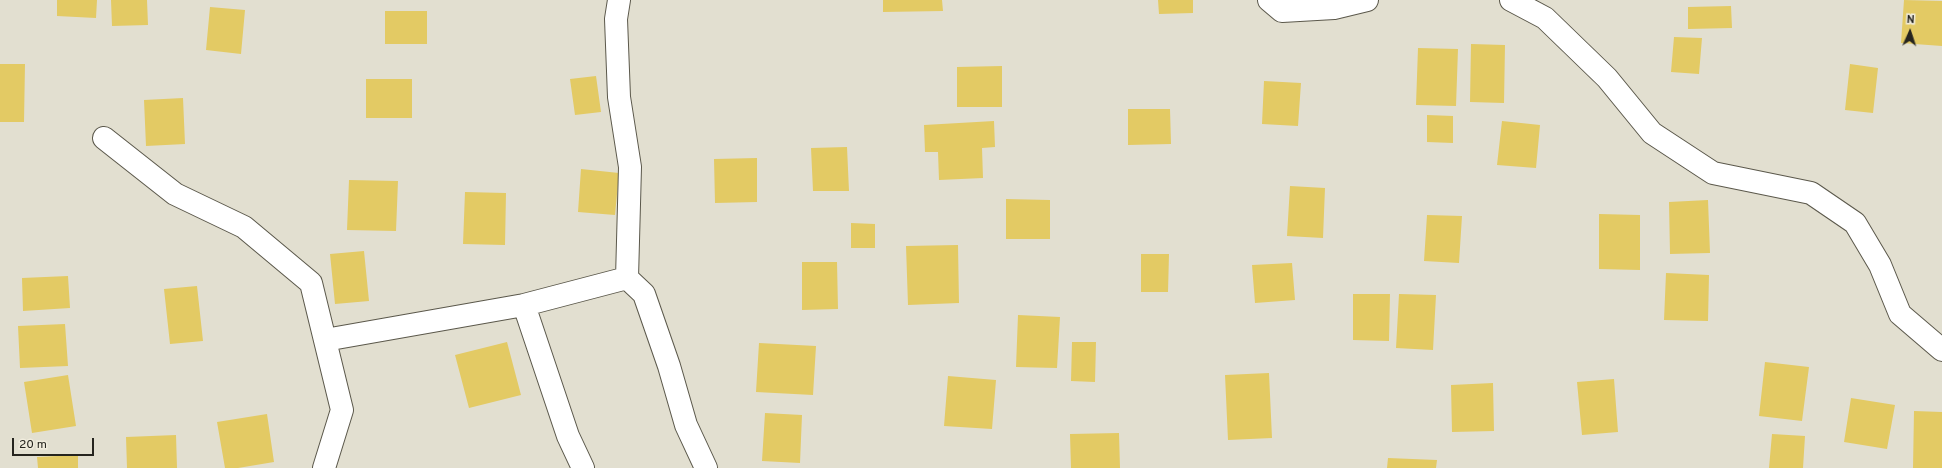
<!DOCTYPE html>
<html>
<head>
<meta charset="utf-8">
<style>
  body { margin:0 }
  #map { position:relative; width:1942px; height:468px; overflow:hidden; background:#e2dfd0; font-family:Overpass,sans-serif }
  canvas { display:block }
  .north { position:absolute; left:1890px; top:12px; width:40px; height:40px; -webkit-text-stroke:3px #f0ecdd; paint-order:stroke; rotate:3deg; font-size:11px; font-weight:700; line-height:16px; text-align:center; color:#25241e }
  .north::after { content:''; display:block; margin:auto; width:14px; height:18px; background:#25241e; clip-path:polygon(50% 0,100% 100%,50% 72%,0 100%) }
  .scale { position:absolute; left:12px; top:438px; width:82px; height:18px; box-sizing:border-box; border:2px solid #25241e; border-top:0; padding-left:5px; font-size:12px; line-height:14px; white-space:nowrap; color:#25241e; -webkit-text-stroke:3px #f0ecdd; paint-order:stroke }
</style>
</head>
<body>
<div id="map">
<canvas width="1942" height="468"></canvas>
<div class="north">N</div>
<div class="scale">20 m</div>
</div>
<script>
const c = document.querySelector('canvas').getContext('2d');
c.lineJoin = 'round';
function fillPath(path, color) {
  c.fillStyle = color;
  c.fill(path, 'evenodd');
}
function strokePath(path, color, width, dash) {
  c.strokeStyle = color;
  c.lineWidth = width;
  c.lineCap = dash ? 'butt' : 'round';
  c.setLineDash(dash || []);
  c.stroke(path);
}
fillPath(new Path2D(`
  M57 0H97L96 18 57 16Z
  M111 0H147L148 25 112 26Z
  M883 0H942L943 11 883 12Z
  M1158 0H1193V13L1159 14Z
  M1904 0 1942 1V46L1901 43Z
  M1731 6 1732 28 1688 29V7Z
  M210 7 245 10 241 54 206 50Z
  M385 11H427V44H385Z
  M1674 37 1702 38 1699 74 1671 72Z
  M1471 44 1505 45 1504 103 1470 102Z
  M1418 48 1458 49 1456 106 1416 105Z
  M0 64H25L24 122H0Z
  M1850 64 1878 68 1873 113 1845 110Z
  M1002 66V107H957V67Z
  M596 76 601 112 575 115 570 79Z
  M366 79H412V118H366Z
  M1264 81 1301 83 1298 126 1262 124Z
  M183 98 185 144 146 146 144 100Z
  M1128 109H1170L1171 144 1128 145Z
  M1427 115 1453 116V143L1427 142Z
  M994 121 995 147 982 148 983 178 939 180 938 152H925L924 125Z
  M1502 121 1540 125 1536 168 1497 165Z
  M847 147 849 191H813L811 148Z
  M757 158V202L715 203 714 159Z
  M581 169 619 173 615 215 578 212Z
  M349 180 398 181 396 231 347 230Z
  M1290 186 1325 188 1323 238 1287 236Z
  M465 192 506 193 505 245 463 244Z
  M1006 199 1050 200V239H1006Z
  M1708 200 1710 253 1670 254 1669 202Z
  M1599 214 1640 215V270L1599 269Z
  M1427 215 1462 216 1459 263 1424 261Z
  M851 223 875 224V248H851Z
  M958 245 959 303 908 305 906 246Z
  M364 251 369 301 335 304 330 254Z
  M1141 254H1169L1168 292H1141Z
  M802 262H837L838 309 802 310Z
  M1292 263 1295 300 1255 303 1252 265Z
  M1666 273 1709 275 1708 321 1664 320Z
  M68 276 70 308 23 311 22 278Z
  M197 286 203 341 170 344 164 289Z
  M1353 294H1390L1389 341 1353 340Z
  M1399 294 1436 295 1433 350 1396 348Z
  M1018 315 1060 317 1057 368 1016 367Z
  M65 324 68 366 20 368 18 326Z
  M507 342 521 395 469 408 455 355Z
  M1072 342H1096L1095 382 1071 381Z
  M759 343 816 346 813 395 756 392Z
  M1765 362 1809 367 1802 421 1759 416Z
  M1269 373 1272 438 1228 440 1225 375Z
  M68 375 76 426 32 433 24 382Z
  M948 376 996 380 992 429 944 426Z
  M1614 379 1618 432 1582 435 1577 382Z
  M1493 383 1494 431 1452 432 1451 385Z
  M1851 398 1895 405 1887 449 1844 442Z
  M1914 411 1942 412V468H1913Z
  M765 413 802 415 800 463 762 461Z
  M267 414 274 462 238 468H225L217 422Z
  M1119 433 1120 468H1071L1070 434Z
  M1772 434 1805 436 1803 468H1769Z
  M176 435 177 468H127L126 437Z
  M78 455V468H38L37 457Z
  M1388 458 1437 460 1436 468H1387Z`), '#e3ca64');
const minor = new Path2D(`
  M619 0 616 19 619 97 630 167 627 278 644 294 669 366 686 425 706 468
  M1269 0 1282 11 1334 8 1367 0
  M1511 0 1545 18 1607 78 1652 133 1713 173 1811 193 1855 223 1880 265 1900 314 1942 350
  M104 138 175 194 244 227 311 283 342 410 324 468
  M325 340 524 305
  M583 468 568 436 524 305 627 278`);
strokePath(minor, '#5b584b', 24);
strokePath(minor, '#fff', 22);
</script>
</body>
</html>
